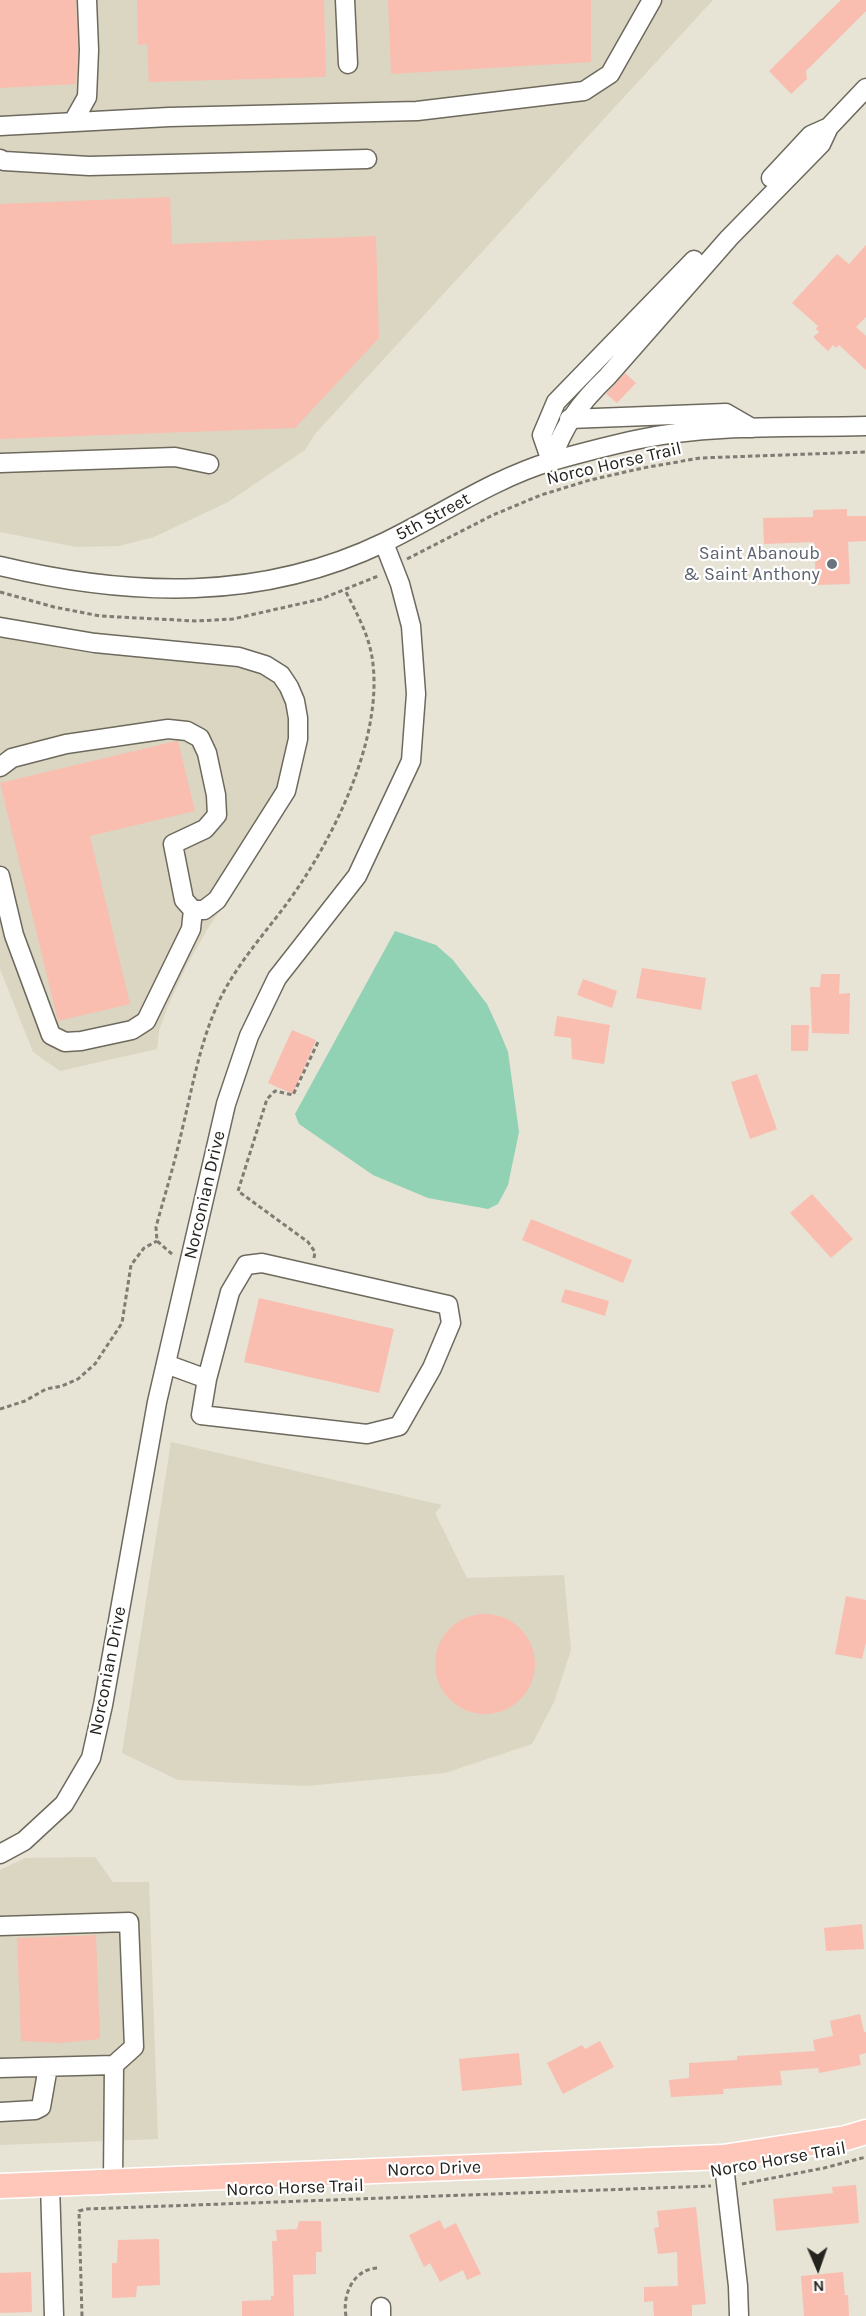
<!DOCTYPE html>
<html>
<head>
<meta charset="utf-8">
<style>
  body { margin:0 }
  #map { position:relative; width:866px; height:2316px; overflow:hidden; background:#e7e3d5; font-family:Karla,sans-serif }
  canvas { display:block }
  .north { position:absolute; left:788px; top:2238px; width:60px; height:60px; -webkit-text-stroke:4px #fff; paint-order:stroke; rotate:178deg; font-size:16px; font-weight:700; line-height:24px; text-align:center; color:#24231e }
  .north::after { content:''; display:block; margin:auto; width:21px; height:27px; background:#24231e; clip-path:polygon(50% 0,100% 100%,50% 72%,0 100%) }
</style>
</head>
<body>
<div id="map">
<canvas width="866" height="2316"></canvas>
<div class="north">N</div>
</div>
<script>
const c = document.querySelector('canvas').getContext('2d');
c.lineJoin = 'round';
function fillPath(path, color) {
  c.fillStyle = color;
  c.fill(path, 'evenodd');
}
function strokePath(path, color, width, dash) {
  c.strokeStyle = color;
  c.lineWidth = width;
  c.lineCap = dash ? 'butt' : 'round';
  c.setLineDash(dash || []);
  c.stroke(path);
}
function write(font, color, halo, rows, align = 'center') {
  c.font = font + ' Karla,sans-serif';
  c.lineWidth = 4.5;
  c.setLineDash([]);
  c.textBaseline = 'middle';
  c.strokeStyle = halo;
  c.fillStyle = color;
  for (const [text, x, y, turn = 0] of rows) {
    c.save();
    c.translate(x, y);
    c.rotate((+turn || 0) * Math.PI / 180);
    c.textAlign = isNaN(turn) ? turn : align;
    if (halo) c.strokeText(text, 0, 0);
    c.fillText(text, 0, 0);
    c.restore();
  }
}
fillPath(new Path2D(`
  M0 0H713L315 434 305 450 228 502 154 537 119 546 76 547 0 532Z
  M0 616 45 625 165 642 231 647 263 654 284 669 305 704 308 726 303 759 293 797 246 873 208 928 187 965 167 1008 159 1031 157 1049 60 1071 33 1052 0 969Z
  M171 1442 442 1505 435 1513 467 1578 564 1575 571 1650 554 1702 532 1744 445 1773 306 1786 178 1780 122 1753Z
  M95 1857 113 1882H149L158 2139 0 2145V1870L25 1858Z`), '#dbd6c2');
fillPath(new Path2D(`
  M395 931 436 945 453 960 487 1004 499 1030 508 1052 519 1132 508 1185 498 1204 488 1209 428 1198 373 1175 299 1124 295 1114Z`), '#91d1b4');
fillPath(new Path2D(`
  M0 0H76L78 50 76 84 0 88Z
  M137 0H324L326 77 149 82 147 44 138 45Z
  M388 0H591V62L391 74Z
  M841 0H866V11L806 71 807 79 791 94 769 71Z
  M170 197 172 244 376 236 379 338 295 428 0 439V204Z
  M866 245V317L856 327 866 336V370L839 345 836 348 833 345 828 351 813 337 819 332 816 329 818 326 792 303 837 254 849 264Z
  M625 373 636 383 617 403 606 394Z
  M847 509V516H866V541L848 542 850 584 816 585 814 542 764 544 763 518 813 517V510Z
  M176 741H178L195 811 90 836 130 1004 58 1021 0 783Z
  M642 968 706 978 701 1010 636 998Z
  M821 974H840L839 994 850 993 849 1034 812 1033 810 987H820Z
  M583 979 617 991 612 1008 577 995Z
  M557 1016 610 1025 604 1064 572 1059 571 1038 554 1036Z
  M791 1025H809L808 1051H791Z
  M292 1030 316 1040 293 1094 268 1083Z
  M757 1074 777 1129 750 1139 731 1082Z
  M812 1194 853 1239 831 1258 790 1213Z
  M531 1219 632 1260 623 1283 522 1240Z
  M565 1289 609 1301 605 1316 561 1302Z
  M259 1298 394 1329 379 1393 244 1362Z
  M846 1596 866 1600V1642L862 1659 835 1654Z
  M435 1664a50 50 0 1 1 100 0a50 50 0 1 1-100 0Z
  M862 1924 864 1949 826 1951 824 1928Z
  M96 1935 100 2039 61 2043 21 2041 17 1938Z
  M860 2014 864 2032H866V2053L859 2055 861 2065 819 2073 818 2068 780 2071 782 2085 723 2089 724 2094 671 2097 669 2080 689 2078V2063L737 2060V2056L815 2051 813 2040 833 2036 830 2021Z
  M600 2041 614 2067 563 2094 547 2063 582 2045 585 2049Z
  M519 2053 522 2085 462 2091 459 2059Z
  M856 2185 859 2223 776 2231 773 2199 833 2193 832 2187Z
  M696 2207 706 2304 692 2305V2316H654L653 2301 644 2302V2287L678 2286 677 2252 658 2254 654 2228 659 2227 657 2211Z
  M440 2220 444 2229 456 2223 481 2274 467 2280 463 2270 440 2282 430 2263 424 2267 409 2235Z
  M299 2221H321L322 2252H316V2274L293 2275 294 2316H242V2301L271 2300V2296H274L272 2241H277L276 2230 297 2229Z
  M159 2239 160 2285 137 2286 136 2297 112 2298V2263H117L118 2240Z
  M31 2272 32 2312 0 2313V2273Z
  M843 2272 845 2295H848L849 2316H804L801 2276Z`), '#f9beb0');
const minor = new Path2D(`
  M345 0 348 64
  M73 122 87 97 89 50 87 0
  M0 126 169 117 417 111 584 91 610 74 652 0
  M0 159 4 161 89 166 367 159
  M771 178 811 135 829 127
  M569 419 726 413 752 428
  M551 461C564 425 579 404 607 377L729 238 821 144 829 127 866 88
  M551 461 542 435 556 402 694 260
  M0 463 175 457 209 464
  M0 566C130 597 261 602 385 542 441 515 492 479 552 461 581 453 611 445 640 439 713 424 791 428 866 426
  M0 627 95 643 239 657 265 665 281 675 289 687 295 701 298 718V739L286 791 217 900 204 910H193
  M0 767 12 758 66 744 168 729 187 731 200 738 207 753 216 795 217 815 205 829 173 844 184 900 193 910 191 929 146 1021 132 1030 81 1041 65 1042 51 1035 14 935 0 876
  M166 1364 207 1379 201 1415 367 1434 399 1426 432 1368 451 1323 448 1305 262 1263 246 1265 230 1292 207 1379
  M0 1854 24 1841 64 1804 91 1758 103 1705 157 1402 226 1104 249 1036 277 978 357 876 411 761 416 694 411 626 400 584 384 543
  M0 1926 129 1922 134 2047 114 2065 0 2068
  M0 2112 35 2110 41 2107 48 2067
  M723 2157 738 2286 739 2316
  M113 2182 114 2065
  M50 2184 54 2316
  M381 2307V2316`);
const major = new Path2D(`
  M0 2186 723 2157 846 2138 866 2132`);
strokePath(minor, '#6d695d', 21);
strokePath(major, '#fff', 27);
strokePath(new Path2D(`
  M407 559 493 515 541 495 590 480 643 468 700 458 866 452
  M0 592 54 607 100 616 196 621 233 619 321 599 378 576
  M172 1254 157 1241 156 1227C165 1194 175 1162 182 1130 193 1085 200 1041 220 999 237 964 265 933 288 902 333 840 385 736 372 657 368 633 356 612 345 590
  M314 1258 315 1252 308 1242 238 1191 267 1099 275 1091 293 1095 318 1042
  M0 1409 25 1401 46 1389 62 1386 78 1379 95 1364 122 1323 131 1265 144 1248 157 1241
  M742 2184 824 2168 866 2157
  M82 2316 79 2211 86 2209 711 2186
  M346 2316C342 2294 354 2268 379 2268`), '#7e7c73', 3, [4.5, 3]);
strokePath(minor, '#fff', 18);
strokePath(major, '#fec7b9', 24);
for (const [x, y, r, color] of [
  [832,564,6,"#6b7280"]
]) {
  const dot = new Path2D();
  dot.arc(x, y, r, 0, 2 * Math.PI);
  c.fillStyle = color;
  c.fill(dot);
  strokePath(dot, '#fff', 2);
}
write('18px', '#24231e', '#fff', [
  ["Norco Horse Trail",614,464,-13],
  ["5th Street",433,517,-28],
  ["Norconian Drive",205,1195,-77],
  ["Norconian Drive",108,1671,-79],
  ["Norco Horse Trail",778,2160,-10],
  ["Norco Drive",434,2169,-2],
  ["Norco Horse Trail",295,2188,-2]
]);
write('18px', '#5b616d', '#fff', [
  ["Saint Abanoub",820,554],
  ["& Saint Anthony",820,575]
], 'right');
</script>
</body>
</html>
